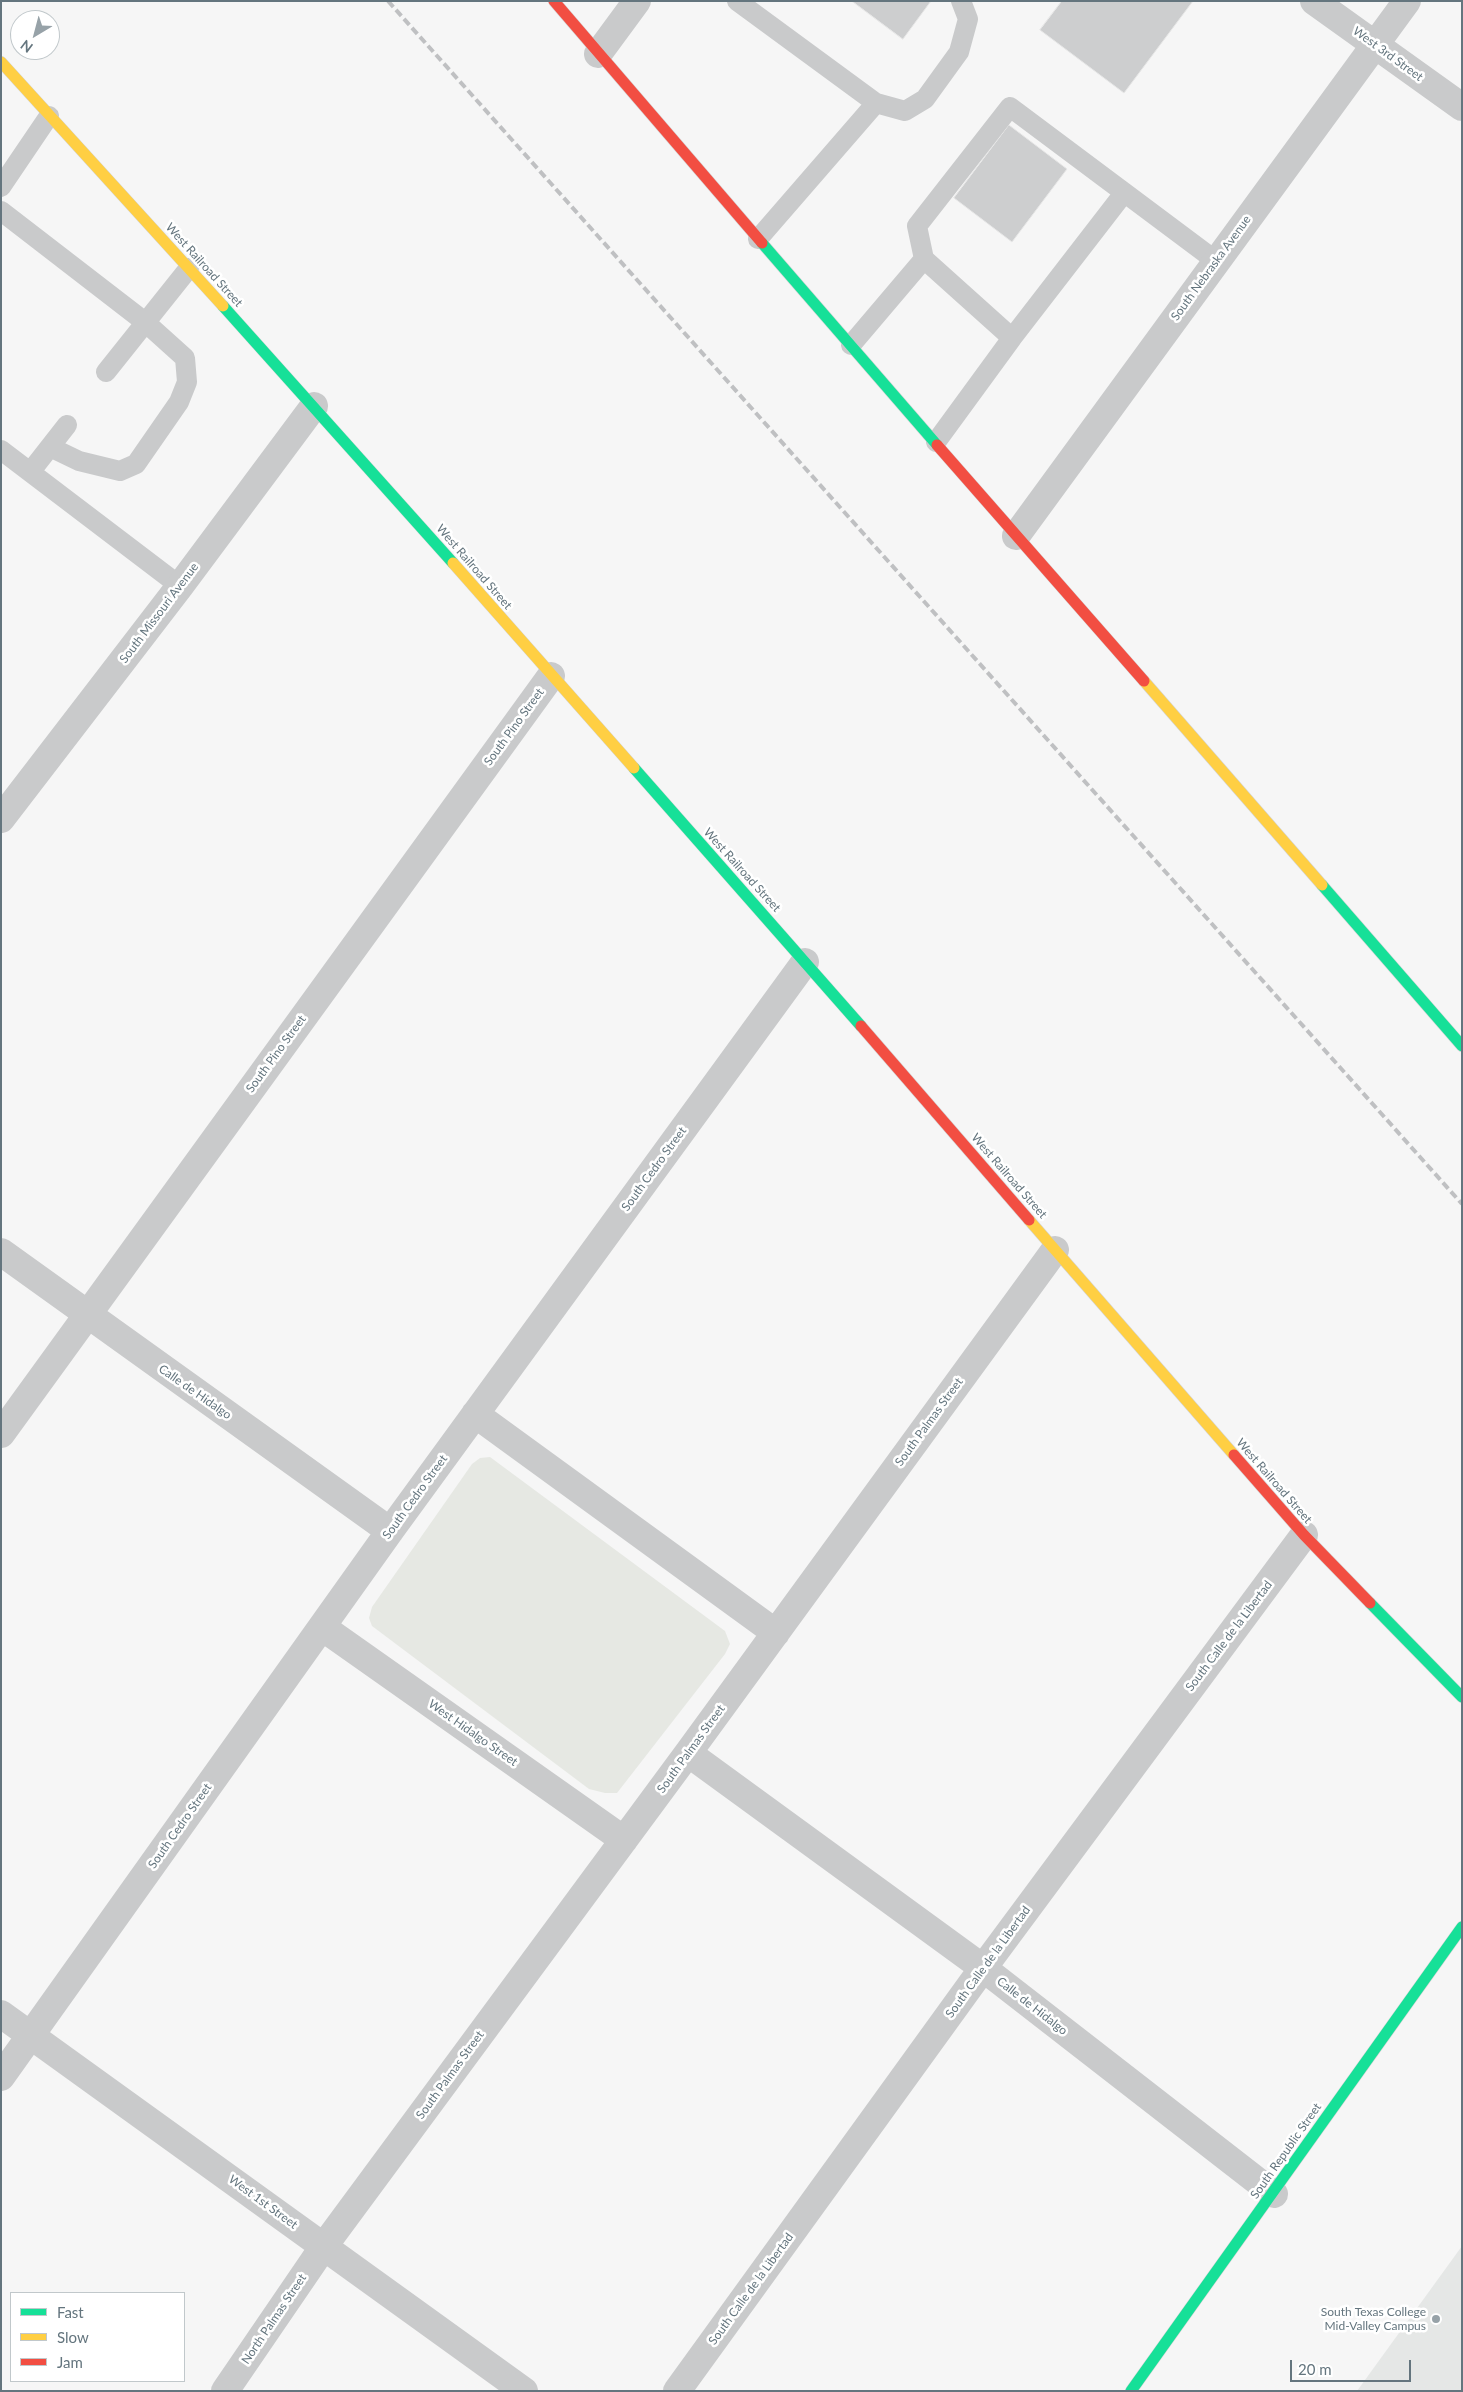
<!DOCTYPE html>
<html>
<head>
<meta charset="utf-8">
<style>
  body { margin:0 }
  #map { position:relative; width:1463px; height:2392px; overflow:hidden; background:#f6f6f6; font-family:Lato,sans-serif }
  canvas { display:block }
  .frame { position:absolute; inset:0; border:2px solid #64757e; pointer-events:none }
  .legend { position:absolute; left:10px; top:2292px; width:175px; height:90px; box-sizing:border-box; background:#fff; border:1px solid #c1c8cb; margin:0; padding:6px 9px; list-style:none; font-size:15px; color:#64757e }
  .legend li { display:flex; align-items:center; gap:10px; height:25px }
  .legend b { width:25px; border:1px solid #c1c8cb }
  .north { position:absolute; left:10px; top:10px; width:50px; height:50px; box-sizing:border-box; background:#fff; border:1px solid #c1c8cb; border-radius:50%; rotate:217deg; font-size:14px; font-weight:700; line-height:20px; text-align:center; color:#64757e }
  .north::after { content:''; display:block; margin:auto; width:18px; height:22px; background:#97a2a8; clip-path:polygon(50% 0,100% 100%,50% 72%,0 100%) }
  .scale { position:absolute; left:1290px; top:2360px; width:121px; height:22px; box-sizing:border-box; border:2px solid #64757e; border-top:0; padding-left:6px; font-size:15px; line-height:18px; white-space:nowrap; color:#64757e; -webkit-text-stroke:4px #fff; paint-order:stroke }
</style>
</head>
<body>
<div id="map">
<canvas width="1463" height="2392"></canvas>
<div class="frame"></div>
<ul class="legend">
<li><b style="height:6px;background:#16e098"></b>Fast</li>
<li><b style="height:6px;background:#ffcf43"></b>Slow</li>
<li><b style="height:6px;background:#f24e42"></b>Jam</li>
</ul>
<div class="north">N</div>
<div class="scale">20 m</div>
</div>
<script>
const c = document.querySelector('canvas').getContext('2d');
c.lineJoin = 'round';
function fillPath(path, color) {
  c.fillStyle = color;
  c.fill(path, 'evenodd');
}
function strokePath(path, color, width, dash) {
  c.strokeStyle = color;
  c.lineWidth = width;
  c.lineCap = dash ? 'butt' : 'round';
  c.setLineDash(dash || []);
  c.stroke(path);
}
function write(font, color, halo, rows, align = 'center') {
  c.font = font + ' Lato,sans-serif';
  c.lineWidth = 5;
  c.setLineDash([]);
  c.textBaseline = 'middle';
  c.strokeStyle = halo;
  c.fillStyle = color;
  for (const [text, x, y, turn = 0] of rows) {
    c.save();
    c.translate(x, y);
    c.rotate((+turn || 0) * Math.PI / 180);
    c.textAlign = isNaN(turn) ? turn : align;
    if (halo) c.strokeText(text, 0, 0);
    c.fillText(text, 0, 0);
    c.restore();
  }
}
fillPath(new Path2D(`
  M1462 2246V2391H1357Z`), '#e5e7e6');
fillPath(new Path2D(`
  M490 1457 725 1631 730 1644 725 1654 617 1793H605L589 1789 372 1626 369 1618 372 1607 472 1464 480 1458Z`), '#e6e8e3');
const building = new Path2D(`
  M852 1H931L903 39Z
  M1062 1H1193L1124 93 1040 30Z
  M1009 125 1067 169 1012 242 954 198Z`);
fillPath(building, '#cdcecf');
strokePath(building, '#e6e6e6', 1);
const fast = new Path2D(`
  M762 243 937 445
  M223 306 453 563
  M634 768 861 1026
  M1322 885 1462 1046
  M1370 1603 1462 1697
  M1131 2391 1462 1927`);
const slow = new Path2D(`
  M1 62 223 306
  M453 563 634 768
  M1144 681 1322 885
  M1029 1220 1234 1455`);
const jam = new Path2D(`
  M554 1 762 243
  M937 445 1144 681
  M861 1026 1029 1220
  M1234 1455 1304 1535 1370 1603`);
strokePath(fast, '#d2d3d4', 12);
strokePath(slow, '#d2d3d4', 12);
strokePath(jam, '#d2d3d4', 12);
strokePath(new Path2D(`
  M737 1 876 103 758 239
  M876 103 905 111 925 99 959 52 968 19 961 1
  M1 187 49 116
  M1 211 145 322 185 358 187 382 179 402 136 464 120 471 79 461 50 447
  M924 259 917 226 1010 107 1216 261
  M851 345 924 259 1012 338
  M106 372 189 268
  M936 442 1012 338 1124 193
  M1 450 180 586
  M31 471 67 425`), '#c9cacb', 20);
strokePath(new Path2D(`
  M1314 1 1462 107
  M598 54 637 1
  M1016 536 1407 1
  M1 819 180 586 314 406
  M1 1252 390 1531
  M475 1414 776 1633
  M1 1434 551 676
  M322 1627 624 1840
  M688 1753 983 1968 1274 2194
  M1 2014 524 2391
  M1 2077 390 1531 805 962
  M225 2391 324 2246 688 1753 1055 1250
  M677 2391 983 1968 1304 1535`), '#c9cacb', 28);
strokePath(fast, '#16e098', 11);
strokePath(slow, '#ffcf43', 11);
strokePath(jam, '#f24e42', 11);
strokePath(new Path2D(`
  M388 1 1462 1204`), '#bfc0c2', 4, [8, 4]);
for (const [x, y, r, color] of [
  [1436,2319,5,"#97a2a8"]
]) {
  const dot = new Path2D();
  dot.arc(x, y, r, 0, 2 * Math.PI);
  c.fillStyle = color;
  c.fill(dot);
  strokePath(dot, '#fff', 2);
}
write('12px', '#64757e', '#fff', [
  ["West 3rd Street",1388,54,36],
  ["West Railroad Street",204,265,48],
  ["South Nebraska Avenue",1211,268,-54],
  ["West Railroad Street",474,567,49],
  ["South Missouri Avenue",159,613,-53],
  ["South Pino Street",514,727,-54],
  ["West Railroad Street",742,870,48],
  ["South Pino Street",276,1054,-54],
  ["South Cedro Street",654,1169,-54],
  ["West Railroad Street",1009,1176,49],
  ["Calle de Hidalgo",195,1392,35],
  ["South Palmas Street",929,1422,-54],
  ["West Railroad Street",1274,1481,49],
  ["South Cedro Street",415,1497,-54],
  ["South Calle de la Libertad",1229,1636,-53],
  ["West Hidalgo Street",473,1733,35],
  ["South Palmas Street",691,1749,-54],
  ["South Cedro Street",180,1826,-55],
  ["South Calle de la Libertad",988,1962,-54],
  ["Calle de Hidalgo",1032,2006,38],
  ["South Palmas Street",450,2075,-54],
  ["South Republic Street",1286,2151,-55],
  ["West 1st Street",263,2202,36],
  ["South Calle de la Libertad",751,2289,-54],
  ["North Palmas Street",274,2319,-56]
]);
write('12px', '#64757e', '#fff', [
  ["South Texas College",1426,2312],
  ["Mid-Valley Campus",1426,2326]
], 'right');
</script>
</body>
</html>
